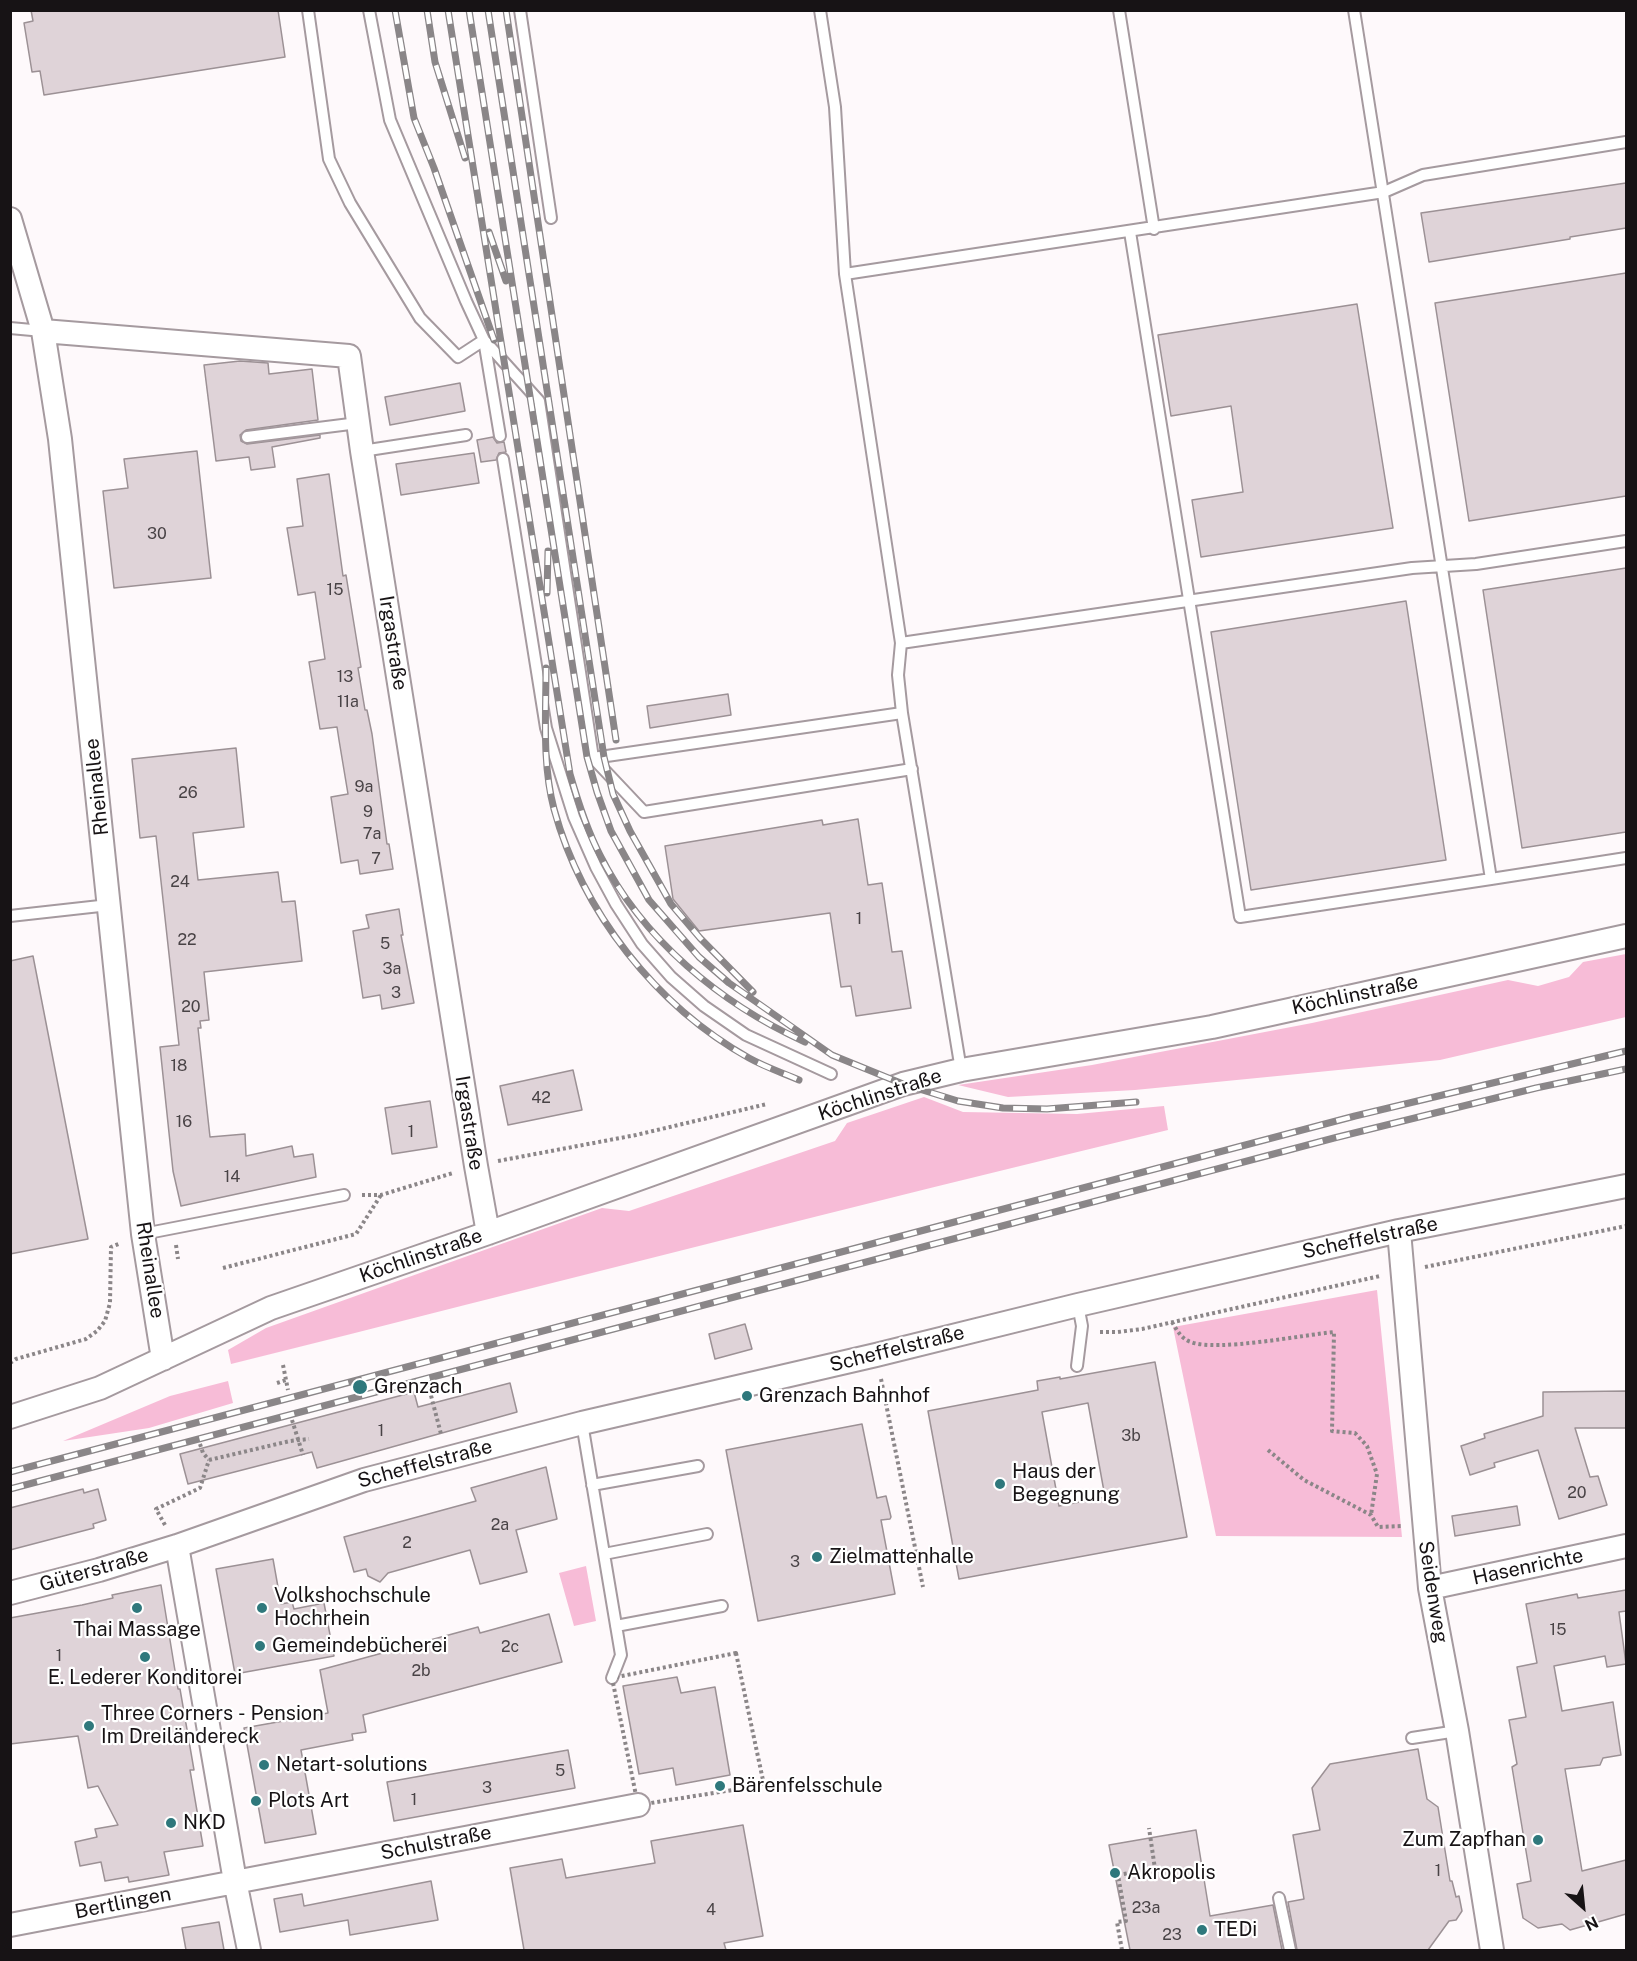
<!DOCTYPE html>
<html>
<head>
<meta charset="utf-8">
<style>
  body { margin:0 }
  #map { position:relative; width:1637px; height:1961px; overflow:hidden; background:#fef9fb; font-family:"Public Sans",sans-serif }
  canvas { display:block }
  .frame { position:absolute; inset:0; border:12px solid #171315; pointer-events:none }
  .north { position:absolute; left:1553px; top:1877px; width:60px; height:60px; -webkit-text-stroke:4px #fff; paint-order:stroke; rotate:153deg; font-size:16px; font-weight:700; line-height:24px; text-align:center; color:#171315 }
  .north::after { content:''; display:block; margin:auto; width:21px; height:27px; background:#171315; clip-path:polygon(50% 0,100% 100%,50% 72%,0 100%) }
</style>
</head>
<body>
<div id="map">
<canvas width="1637" height="1961"></canvas>
<div class="frame"></div>
<div class="north">N</div>
</div>
<script>
const ctx = document.querySelector('canvas').getContext('2d');
ctx.lineJoin = 'round';
function paint(path, color) { ctx.fillStyle = color; ctx.fill(path, 'evenodd'); }
function trace(path, color, width, dash) { ctx.strokeStyle = color; ctx.lineWidth = width; ctx.lineCap = dash ? 'butt' : 'round'; ctx.setLineDash(dash || []); ctx.stroke(path); }
function write(font, color, halo, rows, align = 'center') {
  ctx.font = font + ' "Public Sans",sans-serif'; ctx.lineWidth = 4.5; ctx.setLineDash([]); ctx.textBaseline = 'middle'; ctx.strokeStyle = halo; ctx.fillStyle = color; for (const [text, x, y, turn = 0] of rows) {
    ctx.save(); ctx.translate(x, y); ctx.rotate((+turn || 0) * Math.PI / 180); ctx.textAlign = isNaN(turn) ? turn : align; if (halo) ctx.strokeText(text, 0, 0); ctx.fillText(text, 0, 0); ctx.restore();
  }
}
paint(new Path2D(`
  M 1626,954 L 1626,1017 L 1440,1060 L 1135,1090 L 1008,1097 L 958,1085 L 1092,1065 L 1312,1023 L 1508,980 L 1538,986 L 1569,977 L 1583,962 Z
  M 924,1097 L 963,1112 L 1077,1114 L 1164,1106 L 1168,1130 C 855,1205 543,1286 231,1364 L 228,1350 L 266,1328 L 602,1208 L 629,1211 L 835,1141 L 847,1123 Z
  M 1377,1290 L 1402,1537 L 1216,1536 L 1173,1327 Z
  M 228,1381 L 233,1403 L 149,1428 L 63,1441 L 170,1396 Z
  M 586,1566 L 596,1621 L 574,1626 L 559,1573 Z`), '#f7bcd7');
const building = new Path2D(`
  M 31,10 L 278,10 L 285,57 L 44,95 L 40,71 L 32,72 L 24,23 L 33,21 Z
  M 1626,183 L 1626,228 L 1570,237 L 1570,239 L 1429,262 L 1421,213 Z
  M 1626,273 L 1626,496 L 1469,521 L 1435,303 Z
  M 1357,304 L 1393,528 L 1201,557 L 1192,500 L 1243,492 L 1231,406 L 1171,416 L 1158,335 Z
  M 240,361 L 268,363 L 269,374 L 312,369 L 318,420 L 246,430 L 240,435 L 241,441 L 247,444 L 320,435 L 320,438 L 272,447 L 275,467 L 251,470 L 249,457 L 216,461 L 204,365 Z
  M 460,383 L 465,411 L 390,425 L 385,397 Z
  M 493,437 L 497,443 L 504,442 L 506,452 L 499,453 L 496,460 L 481,462 L 477,440 Z
  M 197,451 L 211,578 L 114,588 L 103,491 L 128,488 L 124,459 Z
  M 474,453 L 479,483 L 401,495 L 396,464 Z
  M 329,474 L 343,576 L 346,575 L 361,667 L 358,668 L 365,710 L 367,710 L 372,734 L 387,844 L 389,844 L 393,869 L 360,874 L 358,860 L 341,863 L 331,797 L 348,794 L 339,740 L 337,727 L 320,729 L 309,662 L 325,659 L 315,592 L 298,595 L 287,528 L 303,526 L 297,479 Z
  M 1626,568 L 1626,832 L 1522,848 L 1483,590 Z
  M 1406,601 L 1446,860 L 1251,890 L 1211,632 Z
  M 728,694 L 731,715 L 650,728 L 647,706 Z
  M 236,748 L 244,827 L 193,833 L 198,880 L 278,872 L 282,902 L 295,901 L 302,961 L 204,972 L 209,1020 L 200,1021 L 201,1028 L 198,1028 L 210,1137 L 245,1134 L 246,1156 L 292,1146 L 294,1157 L 313,1154 L 316,1177 L 181,1206 L 173,1171 L 160,1047 L 179,1045 L 156,836 L 140,838 L 132,759 Z
  M 858,819 L 868,885 L 882,883 L 892,952 L 902,951 L 911,1008 L 856,1016 L 851,986 L 841,987 L 830,913 L 699,931 L 673,899 L 665,846 L 822,820 L 823,825 Z
  M 399,909 L 403,935 L 401,935 L 414,1003 L 382,1009 L 380,995 L 363,998 L 353,931 L 369,928 L 366,915 Z
  M 33,956 L 88,1239 L 10,1254 L 10,961 Z
  M 573,1070 L 582,1110 L 508,1125 L 500,1086 Z
  M 430,1101 L 437,1147 L 392,1154 L 385,1108 Z
  M 745,1324 L 752,1349 L 715,1359 L 709,1334 Z
  M 1155,1362 L 1187,1537 L 959,1579 L 928,1411 L 1038,1390 L 1037,1381 L 1060,1377 L 1060,1379 ZM 1088,1403 L 1105,1497 L 1059,1506 L 1042,1412 Z
  M 510,1383 L 517,1412 L 317,1468 L 312,1452 L 188,1484 L 180,1454 L 414,1392 L 418,1407 Z
  M 1626,1391 L 1626,1428 L 1575,1428 L 1590,1477 L 1598,1476 L 1607,1505 L 1559,1519 L 1538,1450 L 1494,1463 L 1495,1467 L 1470,1475 L 1461,1446 L 1485,1438 L 1484,1434 L 1543,1416 L 1543,1392 Z
  M 862,1424 L 877,1498 L 886,1496 L 891,1517 L 890,1519 L 881,1520 L 895,1594 L 758,1621 L 726,1450 Z
  M 546,1467 L 557,1519 L 516,1530 L 527,1572 L 480,1584 L 470,1550 L 388,1573 L 380,1582 L 368,1576 L 366,1569 L 354,1572 L 344,1537 L 476,1501 L 471,1488 Z
  M 83,1489 L 84,1493 L 98,1489 L 106,1520 L 93,1524 L 94,1528 L 10,1550 L 10,1508 Z
  M 1517,1506 L 1520,1525 L 1455,1536 L 1452,1516 Z
  M 273,1559 L 281,1604 L 292,1602 L 294,1609 L 324,1603 L 334,1656 L 235,1674 L 216,1569 Z
  M 161,1585 L 178,1689 L 180,1689 L 194,1770 L 190,1770 L 203,1846 L 164,1852 L 169,1875 L 129,1882 L 128,1877 L 105,1881 L 101,1862 L 80,1866 L 75,1842 L 97,1837 L 95,1829 L 118,1825 L 98,1786 L 88,1788 L 78,1736 L 10,1744 L 10,1618 L 82,1605 L 113,1598 L 112,1595 Z
  M 1626,1590 L 1626,1611 L 1619,1612 L 1626,1664 L 1607,1667 L 1605,1656 L 1554,1666 L 1562,1711 L 1613,1702 L 1621,1755 L 1603,1758 L 1600,1765 L 1565,1769 L 1582,1871 L 1626,1860 L 1626,1914 L 1570,1930 L 1562,1924 L 1538,1928 L 1523,1918 L 1517,1884 L 1531,1881 L 1512,1767 L 1517,1764 L 1509,1720 L 1526,1717 L 1517,1667 L 1537,1663 L 1526,1604 L 1577,1594 L 1578,1598 Z
  M 549,1614 L 562,1662 L 363,1715 L 366,1732 L 352,1734 L 353,1740 L 301,1750 L 316,1834 L 265,1843 L 244,1728 L 328,1713 L 320,1670 L 478,1627 L 480,1633 Z
  M 677,1677 L 681,1693 L 715,1687 L 730,1775 L 676,1785 L 673,1768 L 639,1774 L 623,1686 Z
  M 1418,1749 L 1427,1799 L 1438,1807 L 1450,1881 L 1452,1881 L 1456,1897 L 1459,1896 L 1462,1911 L 1456,1920 L 1449,1921 L 1428,1950 L 1297,1950 L 1288,1902 L 1304,1899 L 1293,1835 L 1320,1830 L 1312,1788 L 1330,1764 Z
  M 568,1750 L 575,1788 L 394,1821 L 387,1782 Z
  M 743,1825 L 763,1936 L 724,1943 L 726,1950 L 524,1950 L 510,1868 L 562,1859 L 566,1878 L 655,1863 L 651,1841 Z
  M 1196,1830 L 1210,1916 L 1273,1905 L 1282,1950 L 1130,1950 L 1109,1845 Z
  M 431,1881 L 438,1920 L 350,1935 L 348,1920 L 280,1932 L 274,1899 L 302,1894 L 304,1906 Z
  M 219,1922 L 224,1950 L 186,1950 L 182,1928 Z`);
paint(building, '#dfd3d8');
trace(building, '#9c9195', 1.5);
const lane = new Path2D(`
  M 308,10 L 329,159 L 350,203 L 420,318 L 458,357 L 484,340 L 539,401 L 593,758 L 644,812 L 912,769
  M 369,10 L 390,120 L 466,301 L 484,340 L 500,436
  M 520,10 L 551,218
  M 820,10 L 835,107 L 845,274 L 901,643 L 898,675 L 902,713 L 961,1070
  M 1119,10 L 1154,229
  M 1130,232 L 1240,917 L 1491,879 L 1354,10
  M 845,274 L 1384,192 L 1423,175 L 1626,142
  M 10,328 L 43,331
  M 247,437 L 358,423
  M 362,451 L 466,435
  M 503,459 L 546,728 L 574,817 L 596,867 L 616,904 L 642,944 L 671,977 L 704,1006 L 746,1035 L 831,1074
  M 901,643 L 1412,568 L 1476,564 L 1626,541
  M 593,758 L 902,713
  M 1491,879 L 1626,858
  M 10,916 L 109,905
  M 143,1234 L 344,1195
  M 1077,1366 L 1082,1326 L 1078,1305
  M 582,1423 L 621,1655 L 612,1678
  M 592,1485 L 698,1466
  M 604,1554 L 707,1534
  M 616,1626 L 722,1606
  M 1412,1738 L 1457,1731
  M 1279,1898 L 1290,1950`);
const street = new Path2D(`
  M 10,219 L 43,331 L 60,439 L 143,1234 L 163,1359
  M 43,331 L 349,356 L 362,451 L 476,1166 L 488,1233
  M 1399,1231 L 1430,1588 L 1457,1731 L 1492,1950
  M 10,1417 L 100,1388 L 271,1308 L 488,1233 L 903,1084 L 961,1070 L 1212,1027 L 1626,936
  M 177,1546 L 235,1881 L 249,1950
  M 1430,1588 L 1626,1546
  M 10,1593 L 99,1570 L 177,1546 L 364,1480 L 582,1423 L 876,1355 L 1078,1305 L 1399,1231 L 1626,1186
  M 10,1925 L 638,1805`);
trace(lane, '#a59a9f', 14);
trace(street, '#a59a9f', 26);
trace(new Path2D(`
  M 498,1161 L 636,1135 L 767,1104
  M 362,1195 L 381,1195 L 453,1173
  M 176,1245 L 178,1259
  M 1425,1267 L 1626,1226
  M 223,1268 L 356,1234 L 381,1195
  M 1172,1322 C 1177,1330 1181,1339 1191,1342 C 1216,1352 1303,1335 1334,1332 L 1332,1431 L 1355,1433 L 1367,1446 L 1377,1474 L 1371,1515
  M 1100,1332 L 1118,1332 L 1142,1329 L 1380,1276
  M 10,1363 L 16,1359 L 86,1339 L 97,1331 L 105,1321 L 110,1303 L 111,1247 L 121,1243
  M 283,1365 L 288,1390
  M 881,1379 L 923,1587
  M 277,1383 L 286,1380
  M 428,1384 L 441,1434
  M 292,1420 L 303,1455
  M 200,1444 L 203,1453 L 209,1460
  M 1268,1450 L 1304,1480 L 1371,1515 L 1378,1527 L 1402,1526
  M 209,1460 L 290,1441 L 309,1439
  M 165,1525 L 156,1509 L 200,1488 L 209,1460
  M 736,1653 L 764,1785 L 638,1805 L 612,1678 Z
  M 1122,1950 L 1117,1922 L 1126,1921 L 1118,1875 L 1155,1869 L 1149,1828`), '#8b8688', 4, [3, 3]);
trace(lane, '#fff', 10);
trace(street, '#fff', 22);
const rail = new Path2D(`
  M 395,10 L 414,118 L 434,168 L 494,340
  M 427,10 L 435,62 L 465,158
  M 448,10 L 570,774 C 578,802 587,830 600,855 C 642,939 721,1004 805,1042
  M 469,10 L 587,757 L 597,792 L 611,831 L 649,900 L 699,957 L 729,983 L 832,1055 L 903,1084 L 958,1101 L 1003,1108 L 1047,1109 L 1136,1102
  M 488,10 L 604,757 L 613,794 L 630,831 L 671,904 L 700,938 L 753,992
  M 506,10 L 616,740
  M 489,232 L 506,281
  M 547,593 L 548,551
  M 546,668 C 546,714 542,764 554,809 C 582,912 656,1006 749,1058 C 765,1067 783,1073 799,1080
  M 10,1472 L 1355,1116 L 1626,1051
  M 10,1489 L 1334,1138 L 1536,1088 L 1626,1069`);
trace(rail, '#8a8688', 7);
trace(rail, '#fff', 4.5, [14]);
for (const [x, y, r, color] of [
  [360,1387,8,"#2f787c"],
  [747,1396,6,"#2f787c"],
  [1000,1484,6,"#2f787c"],
  [817,1557,6,"#2f787c"],
  [137,1608,6,"#2f787c"],
  [262,1608,6,"#2f787c"],
  [260,1646,6,"#2f787c"],
  [145,1657,6,"#2f787c"],
  [89,1726,6,"#2f787c"],
  [264,1765,6,"#2f787c"],
  [720,1786,6,"#2f787c"],
  [256,1801,6,"#2f787c"],
  [171,1823,6,"#2f787c"],
  [1538,1840,6,"#2f787c"],
  [1115,1873,6,"#2f787c"],
  [1202,1930,6,"#2f787c"]
]) { const dot = new Path2D(); dot.arc(x, y, r, 0, 2 * Math.PI); ctx.fillStyle = color; ctx.fill(dot); trace(dot, '#fff', 2); }
write('16px', '#494346', null, [
  ["30",157,534],
  ["15",335,590],
  ["13",345,677],
  ["11a",348,702],
  ["9a",364,787],
  ["26",188,793],
  ["9",368,812],
  ["7a",372,834],
  ["7",376,859],
  ["24",180,882],
  ["1",859,919],
  ["22",187,940],
  ["5",385,944],
  ["3a",392,969],
  ["3",396,993],
  ["20",191,1007],
  ["18",179,1066],
  ["42",541,1098],
  ["16",184,1122],
  ["1",411,1132],
  ["14",232,1177],
  ["1",381,1431],
  ["3b",1131,1436],
  ["20",1577,1493],
  ["2a",500,1525],
  ["2",407,1543],
  ["3",795,1562],
  ["15",1558,1630],
  ["2c",510,1647],
  ["1",59,1656],
  ["2b",421,1671],
  ["5",560,1771],
  ["3",487,1788],
  ["1",414,1800],
  ["1",1438,1871],
  ["23a",1146,1908],
  ["4",711,1910],
  ["23",1172,1935]
]);
write('20px', '#171315', '#fff', [
  ["Irgastraße",393,643,81],
  ["Rheinallee",97,787,-96],
  ["Köchlinstraße",1355,995,-12],
  ["Köchlinstraße",880,1095,-18],
  ["Irgastraße",469,1123,81],
  ["Scheffelstraße",1370,1238,-12],
  ["Köchlinstraße",421,1256,-19],
  ["Rheinallee",150,1270,81],
  ["Scheffelstraße",897,1349,-14],
  ["Scheffelstraße",425,1464,-15],
  ["Hasenrichte",1528,1567,-12],
  ["Güterstraße",94,1570,-16],
  ["Seidenweg",1433,1592,81],
  ["Schulstraße",436,1843,-11],
  ["Bertlingen",123,1903,-11]
]);
write('20px', '#171315', '#fff', [
  ["Grenzach",374,1387],
  ["Grenzach Bahnhof",759,1396],
  ["Haus der",1012,1472],
  ["Begegnung",1012,1495],
  ["Zielmattenhalle",829,1557],
  ["Volkshochschule",274,1596],
  ["Hochrhein",274,1619],
  ["Thai Massage",137,1630,"center"],
  ["Gemeindebücherei",272,1646],
  ["E. Lederer Konditorei",145,1678,"center"],
  ["Three Corners - Pension",101,1714],
  ["Im Dreiländereck",101,1737],
  ["Netart-solutions",276,1765],
  ["Bärenfelsschule",732,1786],
  ["Plots Art",268,1801],
  ["NKD",183,1823],
  ["Zum Zapfhan",1526,1840,"right"],
  ["Akropolis",1127,1873],
  ["TEDi",1214,1930]
], 'left');
</script>
</body>
</html>
